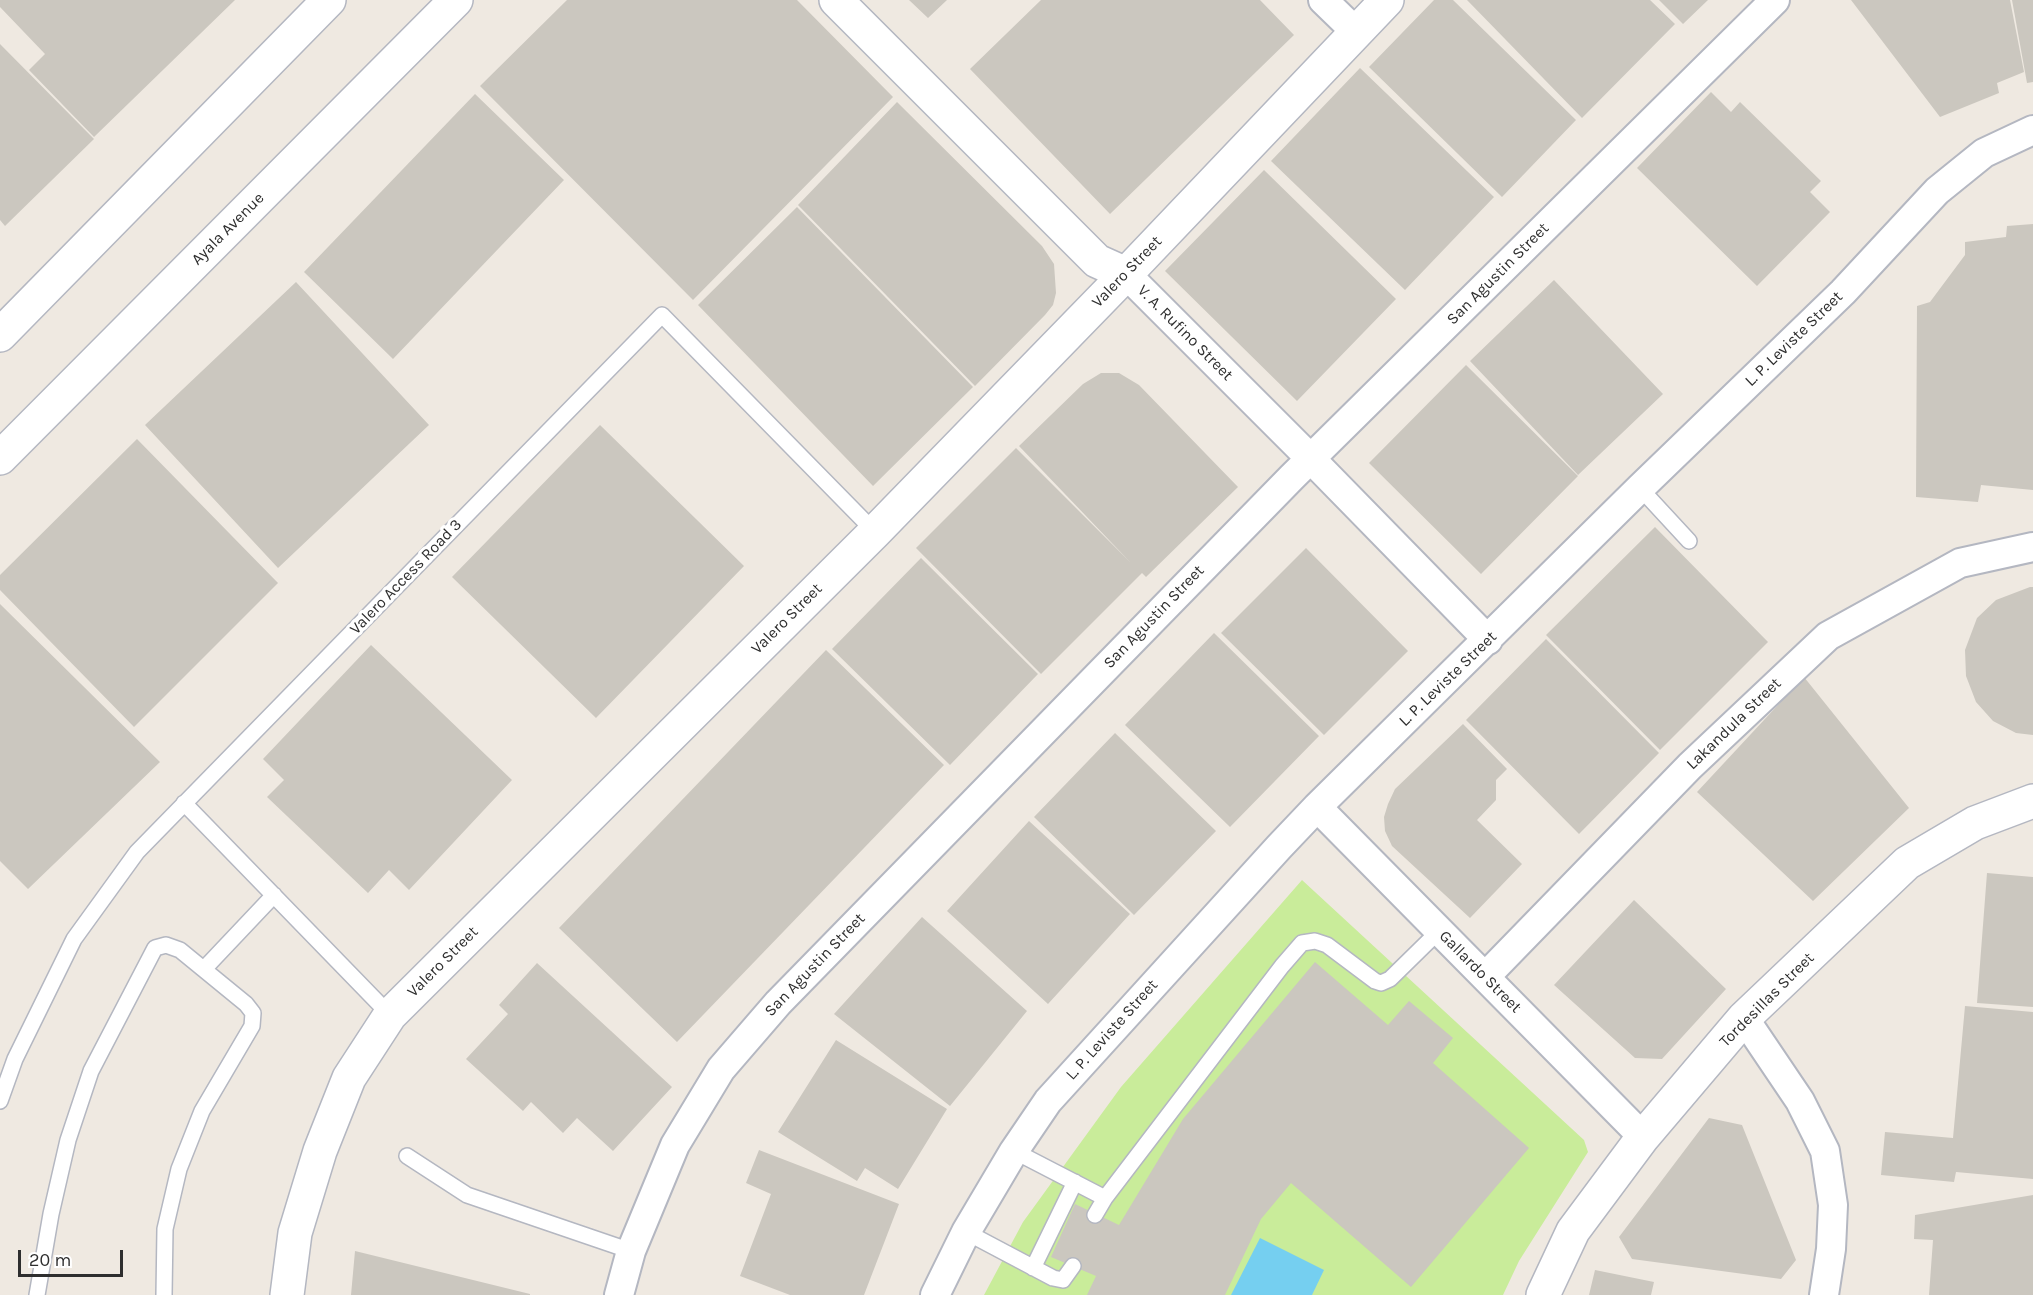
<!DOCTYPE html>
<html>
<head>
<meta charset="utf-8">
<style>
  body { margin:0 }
  #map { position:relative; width:2033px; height:1295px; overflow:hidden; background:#efe9e1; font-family:Karla,sans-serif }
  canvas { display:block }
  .scale { position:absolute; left:18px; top:1250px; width:105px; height:27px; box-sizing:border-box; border:3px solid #2e2e2e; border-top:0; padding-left:8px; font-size:18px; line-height:21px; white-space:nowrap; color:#2e2e2e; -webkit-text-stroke:4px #fff; paint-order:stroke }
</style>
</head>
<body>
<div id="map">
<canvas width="2033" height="1295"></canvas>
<div class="scale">20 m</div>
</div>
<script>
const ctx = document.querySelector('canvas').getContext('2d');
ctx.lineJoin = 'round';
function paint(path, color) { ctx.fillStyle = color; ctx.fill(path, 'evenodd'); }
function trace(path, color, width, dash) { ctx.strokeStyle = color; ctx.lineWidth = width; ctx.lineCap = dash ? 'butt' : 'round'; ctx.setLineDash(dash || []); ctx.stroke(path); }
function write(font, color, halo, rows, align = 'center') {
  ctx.font = font + ' Karla,sans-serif'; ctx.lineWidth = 6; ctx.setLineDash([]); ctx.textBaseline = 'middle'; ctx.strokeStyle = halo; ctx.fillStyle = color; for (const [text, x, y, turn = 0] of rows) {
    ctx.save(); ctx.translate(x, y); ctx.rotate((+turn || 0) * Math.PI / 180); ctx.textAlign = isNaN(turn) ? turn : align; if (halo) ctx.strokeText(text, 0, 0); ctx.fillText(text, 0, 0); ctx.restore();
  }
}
paint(new Path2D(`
  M 1302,880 L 1584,1140 L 1588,1152 L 1519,1261 L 1503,1295 L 984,1295 L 1023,1222 L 1121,1087 Z`), '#c9ec9a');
paint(new Path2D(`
  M 1260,1238 L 1324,1270 L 1312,1295 L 1231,1295 Z`), '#75cff0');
paint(new Path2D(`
  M 0,0 L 235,0 L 94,137 L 29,70 L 45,54 L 0,7 Z
  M 567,0 L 797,0 L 893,97 L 693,300 L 480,86 Z
  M 909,0 L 947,0 L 928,18 Z
  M 1041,0 L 1260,0 L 1294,35 L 1110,214 L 970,69 Z
  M 1434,0 L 1453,0 L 1576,120 L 1502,197 L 1369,67 Z
  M 1467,0 L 1650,0 L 1675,24 L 1582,118 Z
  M 1659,0 L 1708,0 L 1683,24 Z
  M 1851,0 L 2010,0 L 2024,72 L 1997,83 L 1999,93 L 1940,117 Z
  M 2012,0 L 2033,0 L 2033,82 L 2027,83 Z
  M 0,44 L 94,139 L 5,226 L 0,220 Z
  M 1360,68 L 1494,197 L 1405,290 L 1271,161 Z
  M 1711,92 L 1731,112 L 1740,102 L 1821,181 L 1810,192 L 1830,212 L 1757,286 L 1637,168 Z
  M 475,94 L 564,180 L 393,359 L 304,272 Z
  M 897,102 L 1042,246 L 1054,264 L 1056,293 L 1053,305 L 1045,315 L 975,386 L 798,205 Z
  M 1264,170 L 1396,299 L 1297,401 L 1165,271 Z
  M 797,207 L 973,387 L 873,486 L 698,305 Z
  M 2033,224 L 2033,490 L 1981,485 L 1978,502 L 1916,497 L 1917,306 L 1930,302 L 1965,255 L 1965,242 L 2006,237 L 2007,226 Z
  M 1554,280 L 1663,394 L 1578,475 L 1470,361 Z
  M 296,282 L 429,425 L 278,568 L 145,425 Z
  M 1466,365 L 1578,476 L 1481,574 L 1369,463 Z
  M 1101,373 L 1119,373 L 1139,385 L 1238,487 L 1146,577 L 1142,573 L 1041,674 L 916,548 L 1016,448 L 1131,563 L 1019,446 L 1083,384 Z
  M 600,425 L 744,566 L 596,718 L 452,577 Z
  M 137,439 L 278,583 L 134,727 L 0,590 L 0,575 Z
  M 1655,527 L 1768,642 L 1660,750 L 1546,635 Z
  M 1306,548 L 1408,651 L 1324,735 L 1221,633 Z
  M 921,558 L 1038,674 L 950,765 L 832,649 Z
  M 2030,587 L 2033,587 L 2033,735 L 2016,733 L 1993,721 L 1976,702 L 1966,676 L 1965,650 L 1977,618 L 1996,600 Z
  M 0,604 L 160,762 L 28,889 L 0,861 Z
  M 1214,633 L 1319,736 L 1230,827 L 1125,725 Z
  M 1546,639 L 1659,753 L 1579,834 L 1466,720 Z
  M 371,645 L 512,780 L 409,890 L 389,870 L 368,893 L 267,797 L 284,780 L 263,759 Z
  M 826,650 L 944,765 L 677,1042 L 559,928 Z
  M 1804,677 L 1909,808 L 1813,901 L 1697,792 Z
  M 1463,724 L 1507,769 L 1496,780 L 1496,800 L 1477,820 L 1522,864 L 1470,918 L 1392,846 L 1385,831 L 1384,817 L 1388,804 L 1395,789 Z
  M 1115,733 L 1216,831 L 1134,915 L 1034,817 Z
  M 1029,821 L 1130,914 L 1048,1004 L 947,911 Z
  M 1987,873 L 2033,877 L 2033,1007 L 1977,1003 Z
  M 1634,900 L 1726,989 L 1662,1059 L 1635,1058 L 1554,985 Z
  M 922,917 L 1027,1011 L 950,1106 L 834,1014 Z
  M 1315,962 L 1388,1025 L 1409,1001 L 1453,1038 L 1433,1063 L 1529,1148 L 1411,1287 L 1291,1183 L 1261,1219 L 1225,1295 L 1087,1295 L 1096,1276 L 1051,1257 L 1075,1204 L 1119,1225 L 1183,1119 Z
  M 537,963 L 672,1087 L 613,1151 L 577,1118 L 563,1133 L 531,1102 L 523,1111 L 466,1059 L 508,1014 L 499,1005 Z
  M 1965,1006 L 2033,1012 L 2033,1179 L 1956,1172 L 1954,1182 L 1881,1175 L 1885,1132 L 1953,1138 Z
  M 836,1040 L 947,1109 L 898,1189 L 865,1168 L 857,1181 L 778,1132 Z
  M 1709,1118 L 1742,1125 L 1796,1260 L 1781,1279 L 1632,1259 L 1619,1237 Z
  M 759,1150 L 899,1204 L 864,1295 L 790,1295 L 740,1276 L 771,1194 L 746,1183 Z
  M 2033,1195 L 2033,1295 L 1929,1295 L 1933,1240 L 1914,1239 L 1915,1215 Z
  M 355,1251 L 530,1294 L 530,1295 L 351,1295 Z
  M 1595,1270 L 1654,1282 L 1651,1295 L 1589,1295 Z`), '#cbc7bf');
const service = new Path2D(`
  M 1640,488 L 1689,541
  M 184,803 L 390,1015
  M 204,969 L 274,895
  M 0,1101 L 15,1059 L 74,939 L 137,852 L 662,315 L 875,532
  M 1014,1151 L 1105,1198
  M 407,1156 L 467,1195 L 631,1251
  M 1095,1215 L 1105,1198 L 1282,966 L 1302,943 L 1315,941 L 1327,945 L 1375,981 L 1381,983 L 1390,979 L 1439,931
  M 966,1232 L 1053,1278 L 1063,1280 L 1073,1266
  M 1033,1268 L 1075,1182
  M 37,1295 L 51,1214 L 68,1140 L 91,1071 L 155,948 L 166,945 L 180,950 L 246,1004 L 253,1013 L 252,1026 L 202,1111 L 179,1169 L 165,1229 L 164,1295`);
const minor = new Path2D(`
  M 1323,0 L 1356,32
  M 1126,274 L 1311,459 L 1488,640
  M 1317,807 L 1643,1137
  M 1485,977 L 1690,766 L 1828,636 L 1960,563 L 2033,547
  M 1744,1018 L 1800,1101 L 1825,1151 L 1833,1205 L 1831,1249 L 1824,1295
  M 619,1295 L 631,1251 L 675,1145 L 721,1069 L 778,1003 L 1292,477 L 1775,0
  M 935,1295 L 966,1232 L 1014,1151 L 1048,1101 L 1279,847 L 1317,807 L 1640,488 L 1843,292 L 1937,191 L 1984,153 L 2033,130`);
const tertiary = new Path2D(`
  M 836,0 L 1097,261 L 1126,274
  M 287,1295 L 295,1233 L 320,1151 L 349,1078 L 390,1015 L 875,532 L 1126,274 L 1387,0
  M 1543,1295 L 1573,1231 L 1643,1137 L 1744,1018 L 1907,863 L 1975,823 L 2033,801`);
const secondary = new Path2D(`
  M 0,335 L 329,0
  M 0,458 L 456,0`);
trace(service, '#b4b7c1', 18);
trace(minor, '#b4b7c1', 32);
trace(tertiary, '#b4b7c1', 36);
trace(secondary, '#b4b7c1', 36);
trace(service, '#fff', 15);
trace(minor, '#fff', 28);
trace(tertiary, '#fff', 33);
trace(secondary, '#fff', 33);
write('16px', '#2e2e2e', '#fff', [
  ["Ayala Avenue",228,229,-45],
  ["Valero Street",1127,272,-46],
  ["San Agustin Street",1498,274,-45],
  ["V. A. Rufino Street",1185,333,45],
  ["L. P. Leviste Street",1794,339,-44],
  ["Valero Access Road 3",406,577,-46],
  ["San Agustin Street",1154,617,-46],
  ["Valero Street",787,619,-45],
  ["L. P. Leviste Street",1448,679,-44],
  ["Lakandula Street",1734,724,-44],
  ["Valero Street",443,962,-45],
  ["San Agustin Street",815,965,-46],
  ["Gallardo Street",1480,972,45],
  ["Tordesillas Street",1767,1000,-45],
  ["L. P. Leviste Street",1112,1030,-48]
]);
</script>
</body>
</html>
